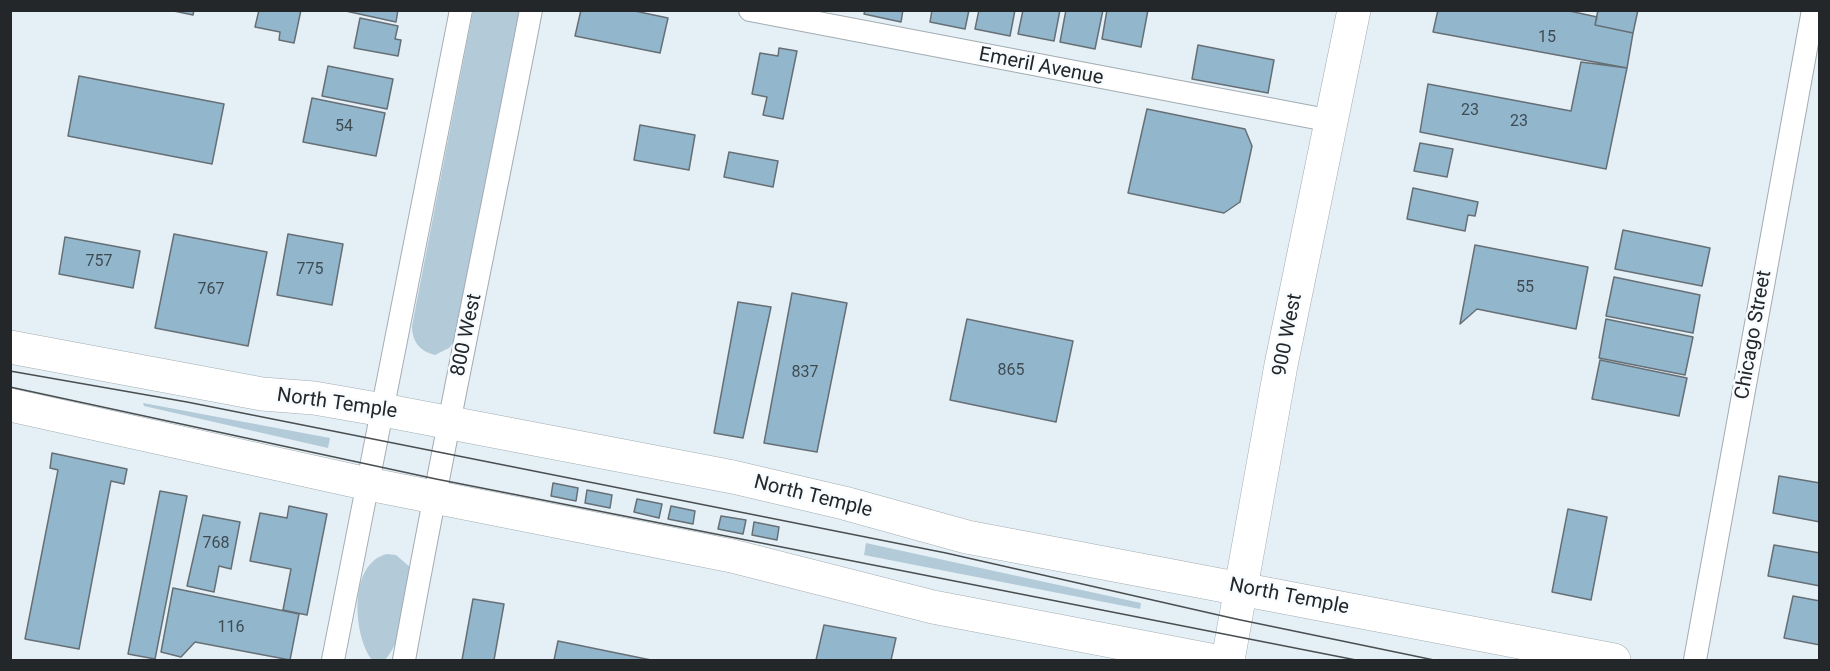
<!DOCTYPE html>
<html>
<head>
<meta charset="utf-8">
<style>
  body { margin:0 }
  #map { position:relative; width:1830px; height:671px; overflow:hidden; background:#e5f0f6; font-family:Roboto,sans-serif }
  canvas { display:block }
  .frame { position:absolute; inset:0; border:12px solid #232729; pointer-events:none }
</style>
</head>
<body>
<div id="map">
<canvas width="1830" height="671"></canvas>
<div class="frame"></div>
</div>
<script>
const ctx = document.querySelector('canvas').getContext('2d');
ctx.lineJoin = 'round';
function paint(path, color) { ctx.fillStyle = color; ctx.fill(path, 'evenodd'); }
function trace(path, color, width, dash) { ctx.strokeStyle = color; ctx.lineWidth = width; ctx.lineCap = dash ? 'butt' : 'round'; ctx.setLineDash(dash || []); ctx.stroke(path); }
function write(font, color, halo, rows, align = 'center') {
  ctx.font = font + ' Roboto,sans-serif'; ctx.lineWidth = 5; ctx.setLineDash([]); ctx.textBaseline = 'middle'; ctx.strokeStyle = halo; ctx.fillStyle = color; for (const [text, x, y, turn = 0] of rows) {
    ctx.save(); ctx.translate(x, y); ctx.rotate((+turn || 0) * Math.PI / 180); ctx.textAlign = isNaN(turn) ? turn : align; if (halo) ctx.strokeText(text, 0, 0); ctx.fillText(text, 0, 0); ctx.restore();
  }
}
paint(new Path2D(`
  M 473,11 L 522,11 L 455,341 L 449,348 L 435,355 C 419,351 412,341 412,326 Z
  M 143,403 L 330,438 L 328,448 L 144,406 Z
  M 866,543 L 1141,603 L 1140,609 L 864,555 Z
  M 387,554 L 396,555 L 410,567 C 406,599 406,635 385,660 L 372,660 C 353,635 348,563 387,554 Z`), '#b3cad8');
const building = new Path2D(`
  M 169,10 L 194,10 L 193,15 Z
  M 259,10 L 301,10 L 294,43 L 279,40 L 280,32 L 255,27 Z
  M 341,10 L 398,10 L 396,22 Z
  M 581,10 L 630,10 L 668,18 L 660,53 L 575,36 Z
  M 865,10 L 903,10 L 901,22 L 864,14 Z
  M 932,10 L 969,10 L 965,29 L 930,22 Z
  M 979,10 L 1015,10 L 1010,36 L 975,29 Z
  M 1023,10 L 1060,10 L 1054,41 L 1018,34 Z
  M 1066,10 L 1103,10 L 1095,49 L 1060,42 Z
  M 1107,10 L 1148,10 L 1141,47 L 1102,39 Z
  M 1438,10 L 1565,10 L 1597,17 L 1595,25 L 1633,33 L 1627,68 L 1433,32 Z
  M 1598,10 L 1638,10 L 1633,33 L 1595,25 Z
  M 360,18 L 398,26 L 395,39 L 401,40 L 398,56 L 354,48 Z
  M 1198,45 L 1274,60 L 1268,93 L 1192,79 Z
  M 779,48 L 797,51 L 783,119 L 763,115 L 767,97 L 752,94 L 760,53 L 778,56 Z
  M 1581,62 L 1627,68 L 1606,169 L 1420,132 L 1428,84 L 1571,111 Z
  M 328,66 L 393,79 L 387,109 L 322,96 Z
  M 79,76 L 224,104 L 212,164 L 68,136 Z
  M 312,98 L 385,113 L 376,156 L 303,142 Z
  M 1147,109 L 1245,129 L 1252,146 L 1240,202 L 1224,213 L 1128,193 Z
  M 640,125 L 695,135 L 689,170 L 634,160 Z
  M 1420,143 L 1453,149 L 1447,177 L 1414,171 Z
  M 729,152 L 778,161 L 773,187 L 724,177 Z
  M 1413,188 L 1478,202 L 1475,216 L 1468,215 L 1465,231 L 1407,219 Z
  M 1623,230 L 1710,248 L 1702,286 L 1615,269 Z
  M 174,234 L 267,252 L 248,346 L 155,328 Z
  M 288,234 L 343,244 L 332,305 L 277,295 Z
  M 65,237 L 140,251 L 133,288 L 59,274 Z
  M 1475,245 L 1588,267 L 1576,329 L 1477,309 L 1460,324 Z
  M 1614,277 L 1700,295 L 1693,333 L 1606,316 Z
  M 792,293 L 847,303 L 817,452 L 764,443 Z
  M 738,302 L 771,307 L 743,438 L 714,433 Z
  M 967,319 L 1073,341 L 1056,422 L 950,400 Z
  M 1606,319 L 1693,337 L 1685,375 L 1599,358 Z
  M 1600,360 L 1687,378 L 1679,416 L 1592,399 Z
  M 52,453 L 127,469 L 124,484 L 111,481 L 79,649 L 25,639 L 58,470 L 50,468 Z
  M 1779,476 L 1820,483 L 1820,522 L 1773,513 Z
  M 553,483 L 578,488 L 576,501 L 551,496 Z
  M 587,490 L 612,495 L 610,508 L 585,503 Z
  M 160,491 L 187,496 L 155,659 L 128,654 Z
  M 637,499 L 662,504 L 659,518 L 634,512 Z
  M 289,506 L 327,514 L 307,615 L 283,610 L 291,569 L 250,561 L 260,513 L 287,518 Z
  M 671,506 L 695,511 L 693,524 L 668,519 Z
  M 1568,509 L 1607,517 L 1591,600 L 1552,592 Z
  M 203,515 L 240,522 L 231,569 L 219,566 L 214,592 L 187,586 Z
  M 721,516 L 746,520 L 743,534 L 718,529 Z
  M 754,522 L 779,527 L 777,540 L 752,535 Z
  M 1774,545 L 1820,553 L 1820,586 L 1768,576 Z
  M 173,588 L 299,614 L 290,660 L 195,642 L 181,657 L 161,652 Z
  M 1793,596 L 1820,601 L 1820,645 L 1784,638 Z
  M 473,599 L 504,604 L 494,660 L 462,660 Z
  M 824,625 L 896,638 L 891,660 L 816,660 Z
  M 558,641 L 651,660 L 554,660 Z`);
paint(building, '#92b7cd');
trace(building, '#666f75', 1.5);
const minor = new Path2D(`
  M 750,10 L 1332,121
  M 333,660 L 461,10
  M 404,660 C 443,443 489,227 531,10
  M 1695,660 L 1813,10`);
const secondary = new Path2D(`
  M 10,347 L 262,394 L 314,398 L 383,410 L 733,477 L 844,503 L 967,537 L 1614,660
  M 10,405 L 368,484 L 732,556 L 933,607 L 1210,660
  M 1228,660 L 1281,365 L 1354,10`);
trace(minor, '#a2acb2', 24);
trace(secondary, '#a2acb2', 34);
trace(minor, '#fff', 22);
trace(secondary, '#fff', 33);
trace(new Path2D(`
  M 10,371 L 187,402 L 946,553 L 1236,619 L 1434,660
  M 10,387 L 436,479 L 1356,660`), '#494e51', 1.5);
write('16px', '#3f4b52', null, [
  ["15",1547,38],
  ["23",1470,111],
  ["23",1519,122],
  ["54",344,127],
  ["757",99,262],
  ["775",310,270],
  ["55",1525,288],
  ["767",211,290],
  ["865",1011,371],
  ["837",805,373],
  ["768",216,544],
  ["116",231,628]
]);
write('20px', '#232729', '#f8fcff', [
  ["Emeril Avenue",1041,67,11],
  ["800 West",467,335,-78],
  ["900 West",1288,335,-79],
  ["Chicago Street",1754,335,-80],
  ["North Temple",337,404,8],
  ["North Temple",813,497,14],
  ["North Temple",1289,597,11]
]);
</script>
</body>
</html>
